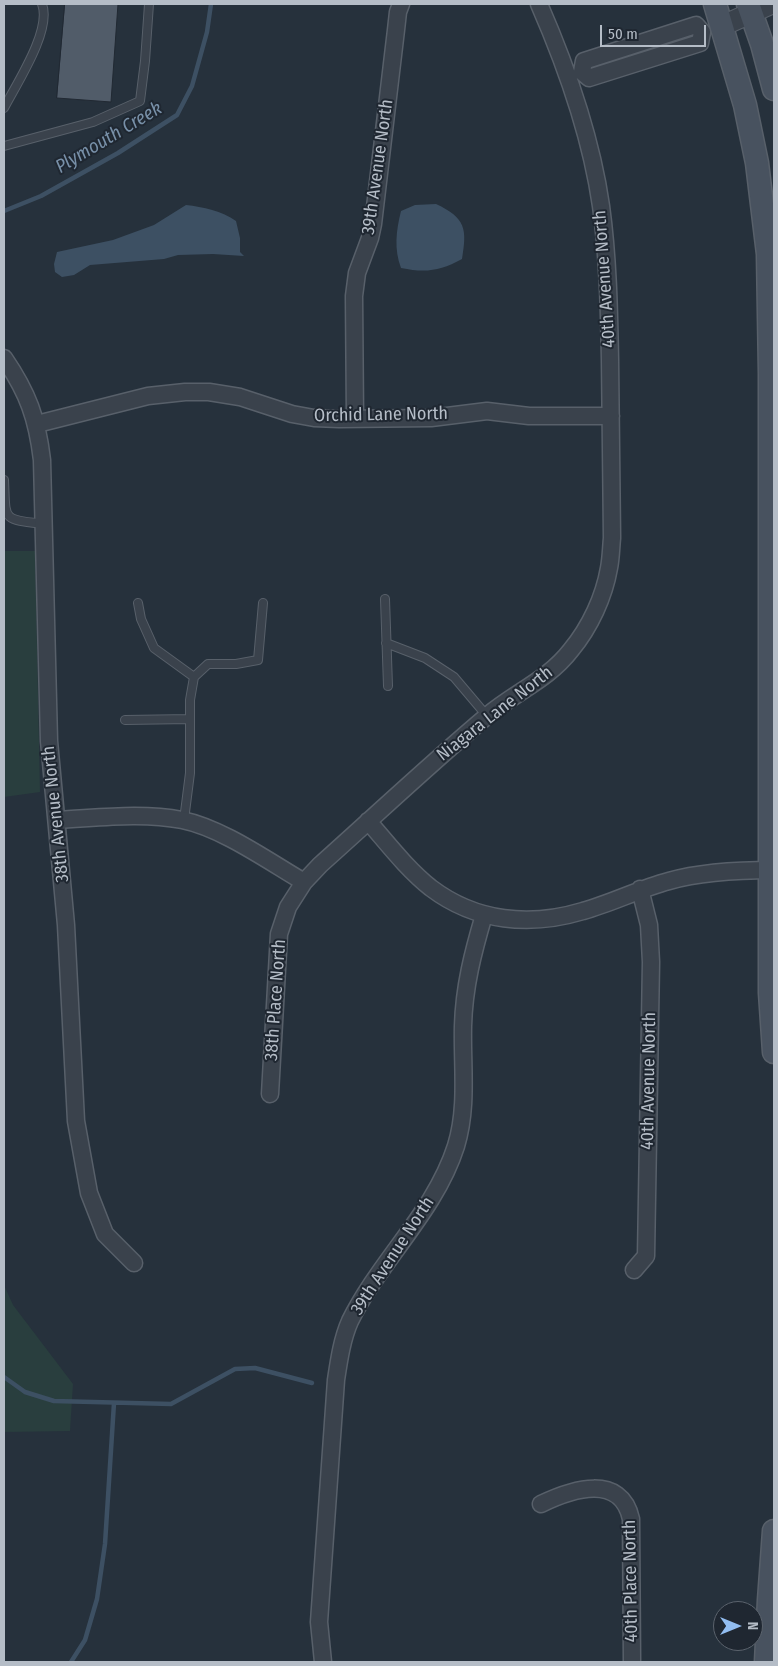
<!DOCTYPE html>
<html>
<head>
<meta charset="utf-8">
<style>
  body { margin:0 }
  #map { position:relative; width:778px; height:1666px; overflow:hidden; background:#26313c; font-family:"Fira Sans Condensed",sans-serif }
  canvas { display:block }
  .frame { position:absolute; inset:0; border:5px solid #b5bdc7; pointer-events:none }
  .north { position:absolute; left:713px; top:1601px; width:50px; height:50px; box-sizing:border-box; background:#1f2731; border:1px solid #5b636d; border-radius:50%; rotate:90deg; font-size:14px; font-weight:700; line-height:20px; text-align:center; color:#b5bdc7 }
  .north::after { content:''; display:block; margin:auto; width:18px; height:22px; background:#92bdf0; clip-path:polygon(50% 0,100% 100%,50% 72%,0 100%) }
  .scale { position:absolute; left:600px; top:25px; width:106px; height:22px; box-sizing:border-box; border:2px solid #b5bdc7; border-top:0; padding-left:6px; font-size:15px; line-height:18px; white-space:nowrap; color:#b5bdc7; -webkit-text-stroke:4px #1f2731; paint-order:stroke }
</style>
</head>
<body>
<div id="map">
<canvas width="778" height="1666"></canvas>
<div class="frame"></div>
<div class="north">N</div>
<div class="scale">50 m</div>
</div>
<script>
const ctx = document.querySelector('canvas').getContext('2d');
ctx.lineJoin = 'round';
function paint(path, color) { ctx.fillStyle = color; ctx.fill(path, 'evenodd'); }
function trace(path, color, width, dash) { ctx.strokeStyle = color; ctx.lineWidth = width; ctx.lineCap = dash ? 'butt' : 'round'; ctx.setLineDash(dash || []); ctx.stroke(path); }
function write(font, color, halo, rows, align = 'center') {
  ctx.font = font + ' "Fira Sans Condensed",sans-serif'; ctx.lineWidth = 4; ctx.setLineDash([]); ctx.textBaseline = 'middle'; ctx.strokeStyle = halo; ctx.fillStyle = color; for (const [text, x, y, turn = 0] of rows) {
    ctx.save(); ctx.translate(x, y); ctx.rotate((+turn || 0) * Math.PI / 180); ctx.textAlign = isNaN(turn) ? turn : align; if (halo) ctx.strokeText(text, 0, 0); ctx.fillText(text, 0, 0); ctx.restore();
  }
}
paint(new Path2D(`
  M 4,551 L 35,551 L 40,792 L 4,797 Z
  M 4,1285 L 13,1305 L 73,1384 L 70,1431 L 4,1432 Z`), '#293e3e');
paint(new Path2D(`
  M 436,204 C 466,218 467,229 462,259 C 440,271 426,273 401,268 C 394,249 396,231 401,211 L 415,205 Z
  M 186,205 C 203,207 222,211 236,221 L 240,238 L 240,252 L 244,256 L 213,254 L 178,255 L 164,259 L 90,265 L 74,275 L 62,277 L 55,272 L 54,264 L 57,252 L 113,240 L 154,225 Z`), '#3d5063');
trace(new Path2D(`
  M 4,211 L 41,196 L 118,153 L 177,115 L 192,86 L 207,32 L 211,4
  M 4,1377 L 25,1392 L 54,1401 L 171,1404 L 235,1369 L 255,1368 L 312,1383
  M 71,1662 L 85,1640 L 97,1599 L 105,1544 L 114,1403`), '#3d5063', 4.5);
const building = new Path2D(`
  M 65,4 L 118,4 L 111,102 L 57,98 Z`);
paint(building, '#515c69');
trace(building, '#212933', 1);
const service = new Path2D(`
  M 4,108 C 17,83 52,30 42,4
  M 4,146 L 93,122 L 140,101 L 145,61 L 149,4
  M 4,480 C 6,521 1,519 44,524
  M 385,599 L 388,686
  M 138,603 L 141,619 L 154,648 L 194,677
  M 386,643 L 425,658 L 454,677 L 487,716
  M 125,720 L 190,719
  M 184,820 L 190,773 L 190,700 L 194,677 L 208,664 L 236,664 L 258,660 L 263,603`);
const minor = new Path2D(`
  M 696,25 L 702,32 L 700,43 L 589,78 L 582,72 L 584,61 Z
  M 4,358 C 28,393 37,418 42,460 L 49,741 L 66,925 L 76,1121 L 89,1193 L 105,1234 L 134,1263
  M 355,419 L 354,296 L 357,273 L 370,238 L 373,224 L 396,30 L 398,12 L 401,4
  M 37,424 L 148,396 L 185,392 L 209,392 L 240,397 L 292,414 L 314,418 L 339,419 L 431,418 L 487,411 L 529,416 L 611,416
  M 57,820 C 98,818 141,812 182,820 C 222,828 268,861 304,882
  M 368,821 C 388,844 407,869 431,888 C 476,922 530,927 583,911 C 612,903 639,889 669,881 C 700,872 742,870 774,870
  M 270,1094 L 279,934 L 288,907 L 304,882 L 320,865 C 376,815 430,764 487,716 C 515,692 548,680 571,650 C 590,627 604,597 609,568 C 611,558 611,548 612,538 C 611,479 611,419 610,360 C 609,308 608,257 601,206 C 591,136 567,68 539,4
  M 634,1270 L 646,1256 L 651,962 L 649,925 L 640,889
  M 541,1504 C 572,1489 621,1473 631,1519 L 632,1662
  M 323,1662 L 319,1622 L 336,1380 C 339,1360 342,1339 350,1321 C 380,1260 435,1212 456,1146 C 468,1107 462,1066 463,1026 C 464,987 473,952 484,915`);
const tertiary = new Path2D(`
  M 722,26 L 771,4`);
const secondary = new Path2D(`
  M 715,4 L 745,105 L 757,163 L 768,254 L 770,374 L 770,993 L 774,1052
  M 748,4 L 762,44 L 774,89
  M 766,1662 L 769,1600 L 774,1531`);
trace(service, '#58606a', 10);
trace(minor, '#58606a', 19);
trace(tertiary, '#58606a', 22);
trace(secondary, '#58606a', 25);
trace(service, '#3a424c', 8);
trace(minor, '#3a424c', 16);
trace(tertiary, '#3a424c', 20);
trace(secondary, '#48525f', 22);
write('18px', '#b5bdc7', '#1f2731', [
  ["39th Avenue North",378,167,-82],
  ["40th Avenue North",605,279,-94],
  ["Orchid Lane North",381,415,-1],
  ["Niagara Lane North",495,714,-38],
  ["38th Avenue North",56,814,-96],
  ["38th Place North",276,1000,-86],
  ["40th Avenue North",649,1081,-89],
  ["39th Avenue North",393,1256,-57],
  ["40th Place North",631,1581,-91]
]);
write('italic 19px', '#7890a8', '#1f2731', [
  ["Plymouth Creek",109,138,-31]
]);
</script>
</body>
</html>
